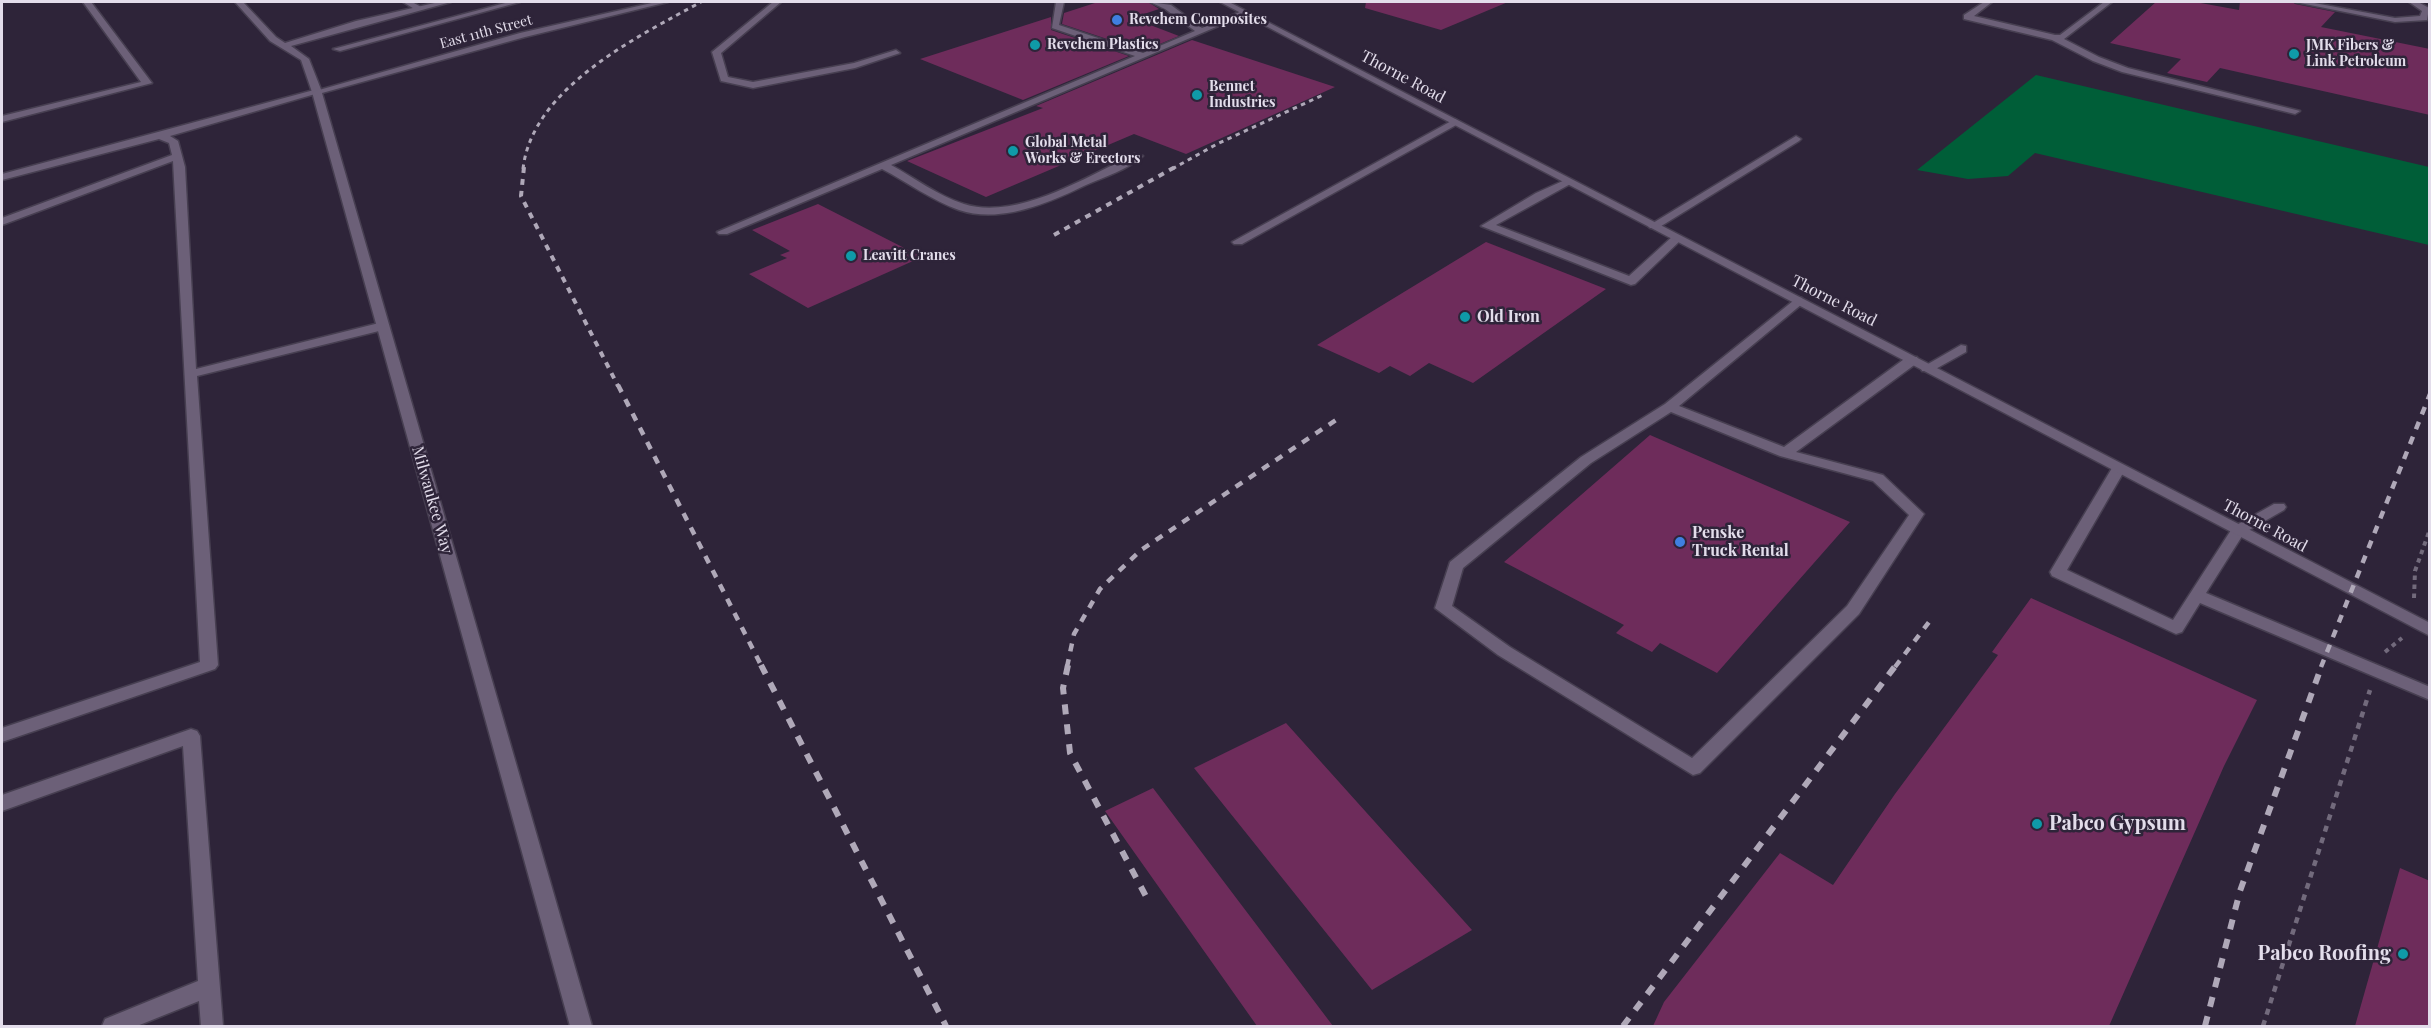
<!DOCTYPE html>
<html>
<head>
<meta charset="utf-8">
<style>
  body { margin:0 }
  #map { position:relative; width:2431px; height:1028px; overflow:hidden; background:#2e2439; font-family:"Playfair Display",serif }
  canvas { display:block }
  .frame { position:absolute; inset:0; border:3px solid #e3ddeb; pointer-events:none }
</style>
</head>
<body>
<div id="map">
<canvas width="2431" height="1028"></canvas>
<div class="frame"></div>
</div>
<script>
const ctx = document.querySelector('canvas').getContext('2d');
ctx.lineJoin = 'round';
function paint(path, color) { ctx.fillStyle = color; ctx.fill(path, 'evenodd'); }
function trace(path, color, width, dash) { ctx.strokeStyle = color; ctx.lineWidth = width; ctx.lineCap = dash ? 'butt' : 'round'; ctx.setLineDash(dash || []); ctx.stroke(path); }
function write(font, color, halo, rows, align = 'center') {
  ctx.font = font + ' "Playfair Display",serif'; ctx.lineWidth = 5; ctx.setLineDash([]); ctx.textBaseline = 'middle'; ctx.strokeStyle = halo; ctx.fillStyle = color; for (const [text, x, y, turn = 0] of rows) {
    ctx.save(); ctx.translate(x, y); ctx.rotate((+turn || 0) * Math.PI / 180); ctx.textAlign = isNaN(turn) ? turn : align; if (halo) ctx.strokeText(text, 0, 0); ctx.fillText(text, 0, 0); ctx.restore();
  }
}
paint(new Path2D(`
  M 2036,75 L 2429,167 L 2429,245 L 2035,153 L 2008,176 L 1968,179 L 1917,170 Z`), '#005e38');
paint(new Path2D(`
  M 1098,2 L 1148,2 L 1159,9 L 1132,18 L 1179,36 L 1143,51 L 1062,24 L 1064,13 Z
  M 1366,2 L 1508,2 L 1441,30 L 1365,8 Z
  M 2156,2 L 2195,2 L 2239,10 L 2240,2 L 2293,2 L 2295,4 L 2335,12 L 2321,27 L 2430,49 L 2430,115 L 2220,68 L 2207,82 L 2167,73 L 2181,59 L 2110,43 Z
  M 1051,17 L 1051,30 L 1129,56 L 1023,100 L 920,59 Z
  M 1192,40 L 1335,87 L 1186,154 L 1134,134 L 986,197 L 907,161 L 1043,108 L 1036,106 Z
  M 818,204 L 922,257 L 808,308 L 749,274 L 787,258 L 780,255 L 790,251 L 752,230 Z
  M 1486,242 L 1606,289 L 1473,383 L 1429,363 L 1410,376 L 1390,366 L 1379,373 L 1317,345 Z
  M 1650,435 L 1850,522 L 1717,673 L 1660,643 L 1652,652 L 1616,633 L 1624,625 L 1504,562 Z
  M 2031,598 L 2257,700 L 2224,766 L 2109,1026 L 1653,1026 L 1664,1002 L 1780,853 L 1833,885 L 1895,794 L 1998,655 L 1992,652 Z
  M 1286,723 L 1472,930 L 1372,990 L 1194,768 Z
  M 1153,788 L 1333,1026 L 1257,1026 L 1105,811 Z
  M 2400,868 L 2430,881 L 2430,1026 L 2355,1026 Z`), '#6e2c5b');
const service = new Path2D(`
  M 83,2 L 91,2 L 152,83 L 2,122 L 2,116 L 141,82 Z
  M 403,2 L 412,2 L 423,8 L 416,10 Z
  M 773,2 L 781,2 L 721,53 L 728,77 L 753,82 L 854,63 L 896,50 L 900,53 L 855,68 L 753,88 L 721,81 L 712,52 Z
  M 1056,2 L 1064,2 L 1059,25 L 1143,53 L 1195,31 L 1165,9 L 1150,2 L 1171,5 L 1202,28 L 1242,11 L 1249,13 L 891,165 C 915,178 938,196 964,204 C 1016,221 1089,176 1134,154 L 1143,156 C 1129,169 1104,177 1086,185 C 1049,203 1000,224 959,210 C 931,200 907,182 882,169 L 727,234 L 719,234 L 717,232 L 1135,56 L 1052,28 Z
  M 1984,2 L 1992,2 L 1974,16 L 2055,35 L 2060,35 L 2104,2 L 2112,2 L 2064,39 L 2099,57 L 2128,68 L 2300,111 L 2295,114 L 2122,72 L 2093,61 L 2052,40 L 1964,19 L 1964,15 Z
  M 2295,2 L 2309,2 L 2395,18 L 2420,16 L 2422,11 L 2409,2 L 2418,2 L 2429,8 L 2427,20 L 2395,22 Z
  M 314,90 L 322,92 L 170,136 L 178,141 L 185,167 L 196,369 L 383,322 L 389,326 L 387,329 L 197,376 L 218,665 L 215,669 L 2,742 L 2,728 L 200,662 L 173,161 L 2,225 L 2,218 L 172,155 L 169,143 L 159,139 L 2,180 L 2,174 Z
  M 1455,119 L 1460,122 L 1458,124 L 1242,244 L 1234,244 L 1232,242 Z
  M 1796,136 L 1801,139 L 1799,141 L 1658,228 L 1650,228 L 1648,226 Z
  M 1565,180 L 1574,182 L 1496,225 L 1629,276 L 1673,236 L 1681,236 L 1683,238 L 1635,284 L 1631,285 L 1481,226 L 1536,193 Z
  M 1798,297 L 1802,298 L 1802,304 L 1679,406 L 1784,447 L 1907,357 L 1917,357 L 1918,360 L 1917,363 L 1796,452 L 1883,475 L 1924,514 L 1859,614 L 1700,773 L 1693,775 L 1498,655 L 1435,608 L 1450,562 L 1581,457 L 1665,404 ZM 1671,412 L 1780,456 L 1873,481 L 1909,515 L 1847,606 L 1692,758 L 1510,647 L 1452,606 L 1463,568 L 1591,463 Z
  M 1961,345 L 1966,346 L 1966,352 L 1932,371 L 1922,371 L 1921,368 Z
  M 2119,464 L 2126,468 L 2067,570 L 2173,620 L 2233,527 L 2274,504 L 2284,504 L 2286,507 L 2284,510 L 2244,533 L 2206,593 L 2430,687 L 2430,700 L 2200,603 L 2182,632 L 2176,634 L 2052,576 L 2050,572 L 2112,468 Z
  M 191,729 L 197,731 L 200,736 L 223,1026 L 201,1026 L 199,1001 L 137,1026 L 102,1026 L 105,1019 L 198,981 L 183,746 L 2,811 L 2,795 Z`);
const minor = new Path2D(`
  M 235,2 L 243,2 L 276,37 L 285,43 L 356,21 L 439,2 L 451,2 L 291,46 L 309,59 L 322,92 L 317,95 L 312,92 L 301,60 L 270,41 Z
  M 509,2 L 520,2 L 340,51 L 333,49 Z
  M 1220,2 L 1229,2 L 2430,623 L 2430,636 Z`);
const tertiary = new Path2D(`
  M 656,2 L 668,2 L 525,37 L 322,93 L 592,1026 L 570,1026 L 312,92 L 520,33 Z`);
trace(service, '#473f51', 3);
trace(minor, '#473f51', 3);
trace(tertiary, '#473f51', 3);
trace(new Path2D(`
  M 2414,598 L 2415,571 L 2430,529
  M 2385,652 L 2402,638`), '#726a7c', 4, [4.5, 4.5]);
trace(new Path2D(`
  M 2263,1026 L 2370,690`), '#726a7c', 4.5, [6, 6]);
paint(service, '#6c6078');
paint(minor, '#6c6078');
paint(tertiary, '#6c6078');
trace(new Path2D(`
  M 523,169 C 532,88 637,37 701,2
  M 1172,169 L 1217,144 L 1323,95`), '#afa8b8', 3, [4.5, 4.5]);
trace(new Path2D(`
  M 524,167 L 521,196 L 618,386
  M 1054,235 L 1175,167`), '#afa8b8', 4, [6, 6]);
trace(new Path2D(`
  M 618,385 L 762,667
  M 1067,667 L 1074,634 L 1100,589 L 1141,550 L 1336,420
  M 1895,667 L 1929,622
  M 2321,667 L 2430,394`), '#afa8b8', 4.5, [8, 8]);
trace(new Path2D(`
  M 761,665 L 946,1026
  M 1068,665 L 1063,688 L 1070,753 L 1149,902
  M 1623,1026 L 1896,665
  M 2205,1026 L 2240,891 L 2322,665`), '#afa8b8', 6, [10, 10]);
for (const [x, y, r, color] of [
  [1117,20,6,"#3f7fe0"],
  [1035,45,6,"#0f9aa8"],
  [2294,54,6,"#0f9aa8"],
  [1197,95,6,"#0f9aa8"],
  [1013,151,6,"#0f9aa8"],
  [851,256,6,"#0f9aa8"],
  [1465,317,6,"#0f9aa8"],
  [1680,542,6,"#3f7fe0"],
  [2037,824,6,"#0f9aa8"],
  [2403,954,6,"#0f9aa8"]
]) { const dot = new Path2D(); dot.arc(x, y, r, 0, 2 * Math.PI); ctx.fillStyle = color; ctx.fill(dot); trace(dot, '#2e2439', 2); }
write('bold 14px', '#e3ddeb', '#2e2439', [
  ["Revchem Composites",1129,20],
  ["Revchem Plastics",1047,45],
  ["JMK Fibers &",2306,46],
  ["Link Petroleum",2306,62],
  ["Bennet",1209,87],
  ["Industries",1209,103],
  ["Global Metal",1025,143],
  ["Works & Erectors",1025,159],
  ["Leavitt Cranes",863,256]
], 'left');
write('14px', '#e3ddeb', '#2e2439', [
  ["East 11th Street",486,32,-15]
]);
write('16px', '#e3ddeb', '#2e2439', [
  ["Thorne Road",1403,77,28],
  ["Thorne Road",1834,301,27],
  ["Milwaukee Way",432,500,74],
  ["Thorne Road",2265,526,28]
]);
write('bold 16px', '#e3ddeb', '#2e2439', [
  ["Old Iron",1477,317],
  ["Penske",1692,533],
  ["Truck Rental",1692,551]
], 'left');
write('bold 20px', '#e3ddeb', '#2e2439', [
  ["Pabco Gypsum",2049,824],
  ["Pabco Roofing",2391,954,"right"]
], 'left');
</script>
</body>
</html>
